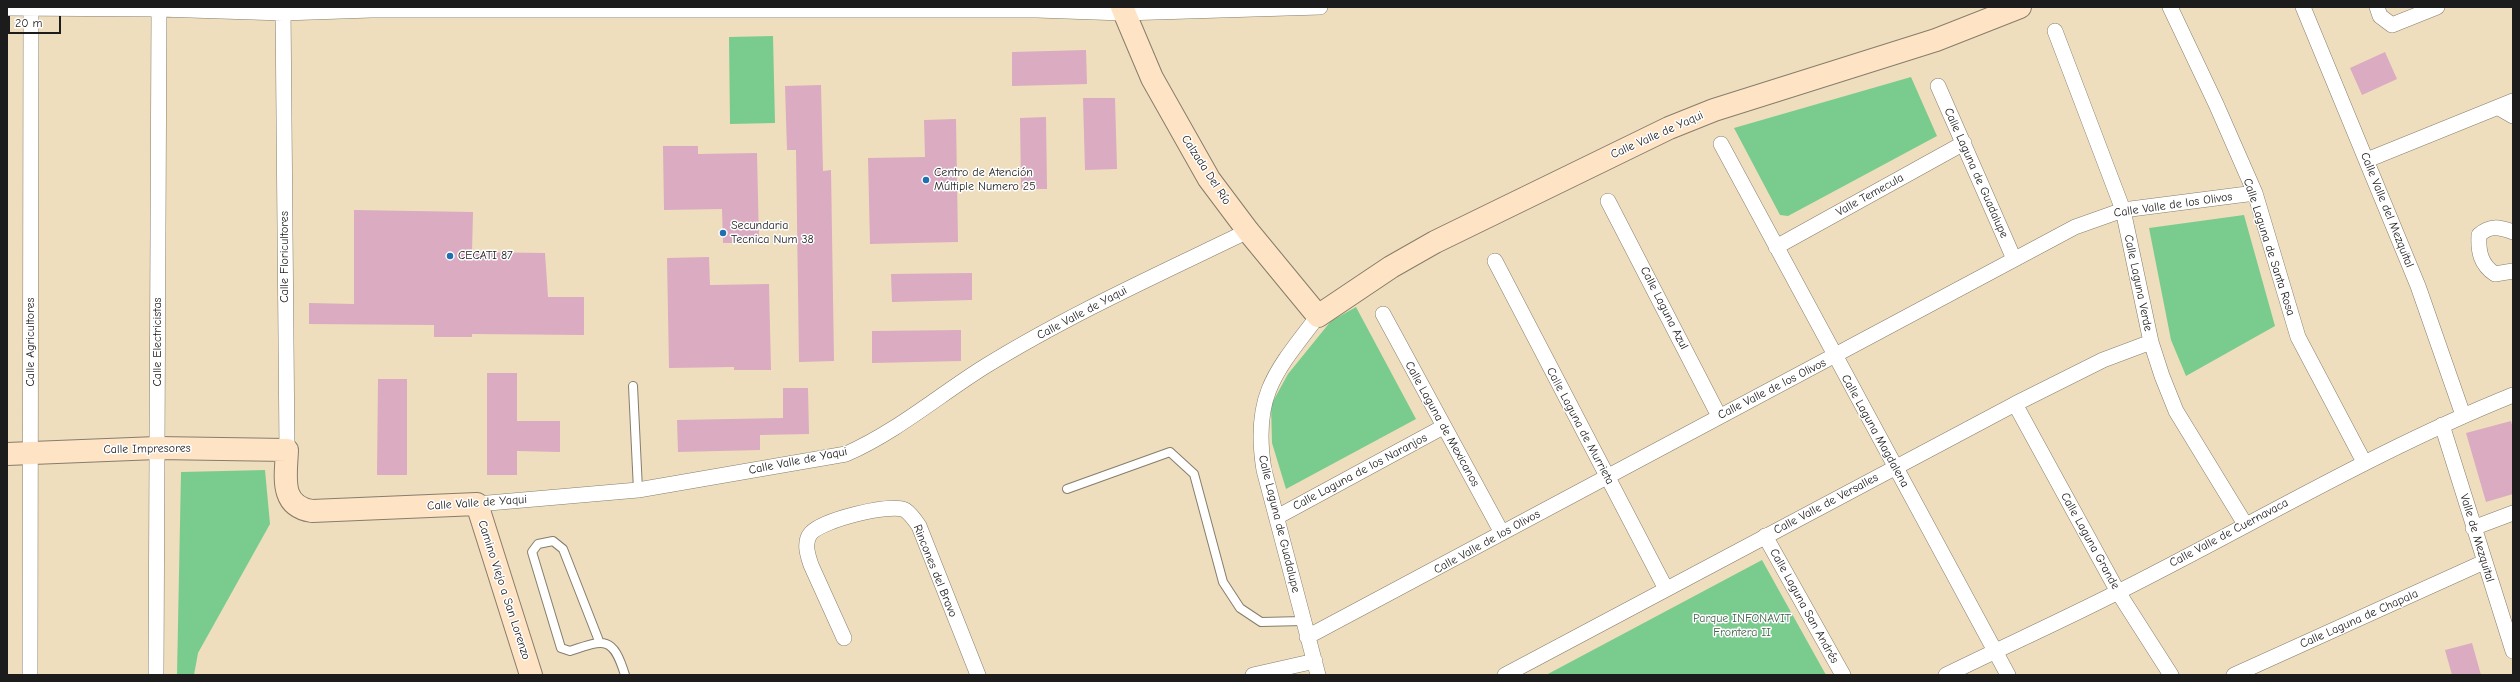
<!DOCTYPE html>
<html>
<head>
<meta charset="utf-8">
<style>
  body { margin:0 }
  #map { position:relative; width:2520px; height:682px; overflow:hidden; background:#efdebd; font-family:"Comic Neue",sans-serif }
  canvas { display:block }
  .frame { position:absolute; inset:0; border:8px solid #1c1c1c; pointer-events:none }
  .scale { position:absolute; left:8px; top:16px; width:53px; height:18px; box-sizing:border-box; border:2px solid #1c1c1c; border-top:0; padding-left:5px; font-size:12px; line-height:14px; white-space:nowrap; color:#1c1c1c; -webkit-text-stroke:3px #fff; paint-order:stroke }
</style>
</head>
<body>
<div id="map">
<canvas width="2520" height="682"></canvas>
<div class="frame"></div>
<div class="scale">20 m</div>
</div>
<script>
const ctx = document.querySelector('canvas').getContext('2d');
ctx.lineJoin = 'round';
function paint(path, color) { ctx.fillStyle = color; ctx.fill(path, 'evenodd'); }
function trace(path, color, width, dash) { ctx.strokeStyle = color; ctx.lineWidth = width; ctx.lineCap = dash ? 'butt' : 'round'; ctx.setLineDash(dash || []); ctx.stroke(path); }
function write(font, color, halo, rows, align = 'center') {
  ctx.font = font + ' "Comic Neue",sans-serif'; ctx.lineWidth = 3; ctx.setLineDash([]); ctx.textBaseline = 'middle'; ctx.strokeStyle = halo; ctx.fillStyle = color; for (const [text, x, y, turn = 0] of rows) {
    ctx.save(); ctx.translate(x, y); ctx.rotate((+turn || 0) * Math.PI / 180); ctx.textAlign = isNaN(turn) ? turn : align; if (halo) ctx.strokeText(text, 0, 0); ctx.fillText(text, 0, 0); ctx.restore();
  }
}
paint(new Path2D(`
  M 773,36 L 775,123 L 730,124 L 729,37 Z
  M 1911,77 L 1937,136 L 1788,216 L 1780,215 L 1734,128 Z
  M 2244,215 L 2275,326 L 2186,376 L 2171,340 L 2149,228 Z
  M 1356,307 L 1416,419 L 1286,489 L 1272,443 L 1271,405 L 1288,374 L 1331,321 Z
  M 265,470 L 270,524 L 198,653 L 194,675 L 177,675 L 181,472 Z
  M 1762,560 L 1826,675 L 1546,675 Z`), '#7acc8e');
paint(new Path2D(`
  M 1086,50 L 1087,84 L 1012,86 L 1012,52 Z
  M 2385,52 L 2397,79 L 2362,95 L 2350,68 Z
  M 821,85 L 823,171 L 831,170 L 834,361 L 799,362 L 796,150 L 787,150 L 785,86 Z
  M 1083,98 L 1115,98 L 1117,169 L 1085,170 Z
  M 1046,117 L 1047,189 L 1021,189 L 1020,118 Z
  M 956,119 L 958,242 L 870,244 L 868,158 L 925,157 L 924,120 Z
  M 663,146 L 698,146 L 698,154 L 757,153 L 759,243 L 723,243 L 722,209 L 664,210 Z
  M 354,210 L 473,212 L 472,252 L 545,253 L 548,297 L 584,297 L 584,335 L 472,334 L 472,337 L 434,337 L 434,325 L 309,324 L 309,303 L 354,304 Z
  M 709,257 L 710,285 L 769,284 L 771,370 L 734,370 L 734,367 L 669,368 L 667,258 Z
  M 972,273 L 972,300 L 892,302 L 891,274 Z
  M 961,330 L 961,361 L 872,363 L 872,331 Z
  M 487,373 L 517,373 L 517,421 L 560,421 L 560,452 L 517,451 L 517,475 L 487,475 Z
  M 378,379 L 407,379 L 407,475 L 377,475 Z
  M 783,388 L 808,388 L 809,434 L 760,435 L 760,450 L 678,452 L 677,420 L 783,418 Z
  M 2511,421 L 2513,429 L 2513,494 L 2486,502 L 2466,433 Z
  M 2472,643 L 2481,675 L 2452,675 L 2445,650 Z`), '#daabc1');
const lane = new Path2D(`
  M 633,386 L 638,490
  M 1067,489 L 1170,452 L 1194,474 L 1223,582 L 1240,608 L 1261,622 L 1303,621
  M 599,641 L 563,549 L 553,541 L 538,544 L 532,552 L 561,648 L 570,651 C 605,639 613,636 625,675`);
const street = new Path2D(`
  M 283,7 L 287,450
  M 2170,7 L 2216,104 L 2255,193 L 2298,337 L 2364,462
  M 2303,7 L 2418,286 L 2463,415
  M 2377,7 L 2380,16 L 2392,25 L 2437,7
  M 7,8 L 159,9 L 283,13 L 371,10 L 1037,10 L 1123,13 L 1320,7
  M 2055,31 L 2123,210 L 2151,342 L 2162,376 L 2176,411 L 2245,524
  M 1938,86 L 2014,259
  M 2499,108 L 2513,116
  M 1721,144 L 2008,675
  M 2367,160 L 2513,101
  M 1608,201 L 1719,416
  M 2513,232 C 2499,227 2490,225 2479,235 C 2478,252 2481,265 2495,274 L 2513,271
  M 1776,247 L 1964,143
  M 1495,261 L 1666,589
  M 1383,314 L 1502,533
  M 1318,316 C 1275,372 1252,396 1264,470 L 1318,675
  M 2015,404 L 2118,592 L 2171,675
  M 2442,425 L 2513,651
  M 477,504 L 638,490 L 846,454 C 896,432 938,396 984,367 C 1068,315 1159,274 1248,231
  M 1277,517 L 1443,427
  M 2473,528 L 2513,513
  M 1765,536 L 1843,675
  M 1307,637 L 2075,227 L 2123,210 L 2255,193
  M 844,638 L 811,565 C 808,556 803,542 811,533 C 823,520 889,503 905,510 C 911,514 915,520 919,526 L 978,675
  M 30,675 L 31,8
  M 156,675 L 159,9
  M 1253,675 L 1315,661
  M 1505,675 L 2015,404 L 2103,360 L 2151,342
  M 1946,675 C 2003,647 2061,621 2118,592 C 2250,526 2376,450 2513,395
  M 2234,675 L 2484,562`);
const secondary = new Path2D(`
  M 1122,7 L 1152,78 L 1209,179 L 1248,231 L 1318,316 L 1391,267 L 1435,242 L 1669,128 L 1714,110 L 1936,40 L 2020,7
  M 7,454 L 157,448 L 287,450 C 286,476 279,506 312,511 L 477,504 L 531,675`);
trace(lane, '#867d6c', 10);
trace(street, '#867d6c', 16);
trace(secondary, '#867d6c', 24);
trace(lane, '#fff', 8);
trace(street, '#fff', 15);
trace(secondary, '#fee4c5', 22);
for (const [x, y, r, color] of [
  [926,180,4,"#1f6fb2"],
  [723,233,4,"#1f6fb2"],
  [450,256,4,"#1f6fb2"]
]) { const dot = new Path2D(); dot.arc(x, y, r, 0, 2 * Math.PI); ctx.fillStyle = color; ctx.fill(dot); trace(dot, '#fff', 1.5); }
write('12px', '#1c1c1c', '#fff', [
  ["Calle Valle de Yaqui",1657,135,-24],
  ["Calzada Del Río",1206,170,57],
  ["Calle Laguna de Guadalupe",1976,173,66],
  ["Valle Temecula",1870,195,-29],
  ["Calle Valle de los Olivos",2173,205,-8],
  ["Calle Valle del Mezquital",2387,210,68],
  ["Calle Laguna de Santa Rosa",2269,247,72],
  ["Calle Floricultores",285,257,-90],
  ["Calle Laguna Verde",2138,283,78],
  ["Calle Laguna Azul",1664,308,63],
  ["Calle Valle de Yaqui",1082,313,-28],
  ["Calle Agricultores",31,342,-90],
  ["Calle Electricistas",158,342,-90],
  ["Calle Valle de los Olivos",1772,389,-27],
  ["Calle Laguna de Mexicanos",1442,424,61],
  ["Calle Laguna de Murrieta",1580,426,62],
  ["Calle Laguna Magdalena",1875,431,61],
  ["Calle Impresores",147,449,-1],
  ["Calle Valle de Yaqui",798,461,-11],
  ["Calle Laguna de los Naranjos",1360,472,-28],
  ["Calle Valle de Yaqui",477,503,-4],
  ["Calle Valle de Versalles",1826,504,-28],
  ["Calle Laguna de Guadalupe",1279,524,76],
  ["Calle Valle de Cuernavaca",2229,533,-28],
  ["Valle de Mezquital",2477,538,73],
  ["Calle Laguna Grande",2090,541,61],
  ["Calle Valle de los Olivos",1487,542,-29],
  ["Rincones del Bravo",935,571,68],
  ["Camino Viejo a San Lorenzo",504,590,72],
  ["Calle Laguna San Andrés",1804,606,61],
  ["Calle Laguna de Chapala",2359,619,-24]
]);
write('12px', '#1c1c1c', '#fff', [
  ["Centro de Atención",934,173],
  ["Múltiple Numero 25",934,187],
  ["Secundaria",731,226],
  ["Tecnica Num 38",731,240],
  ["CECATI 87",458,256]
], 'left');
write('12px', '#42624a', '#fff', [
  ["Parque INFONAVIT",1742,619],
  ["Frontera II",1742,633]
]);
</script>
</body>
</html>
